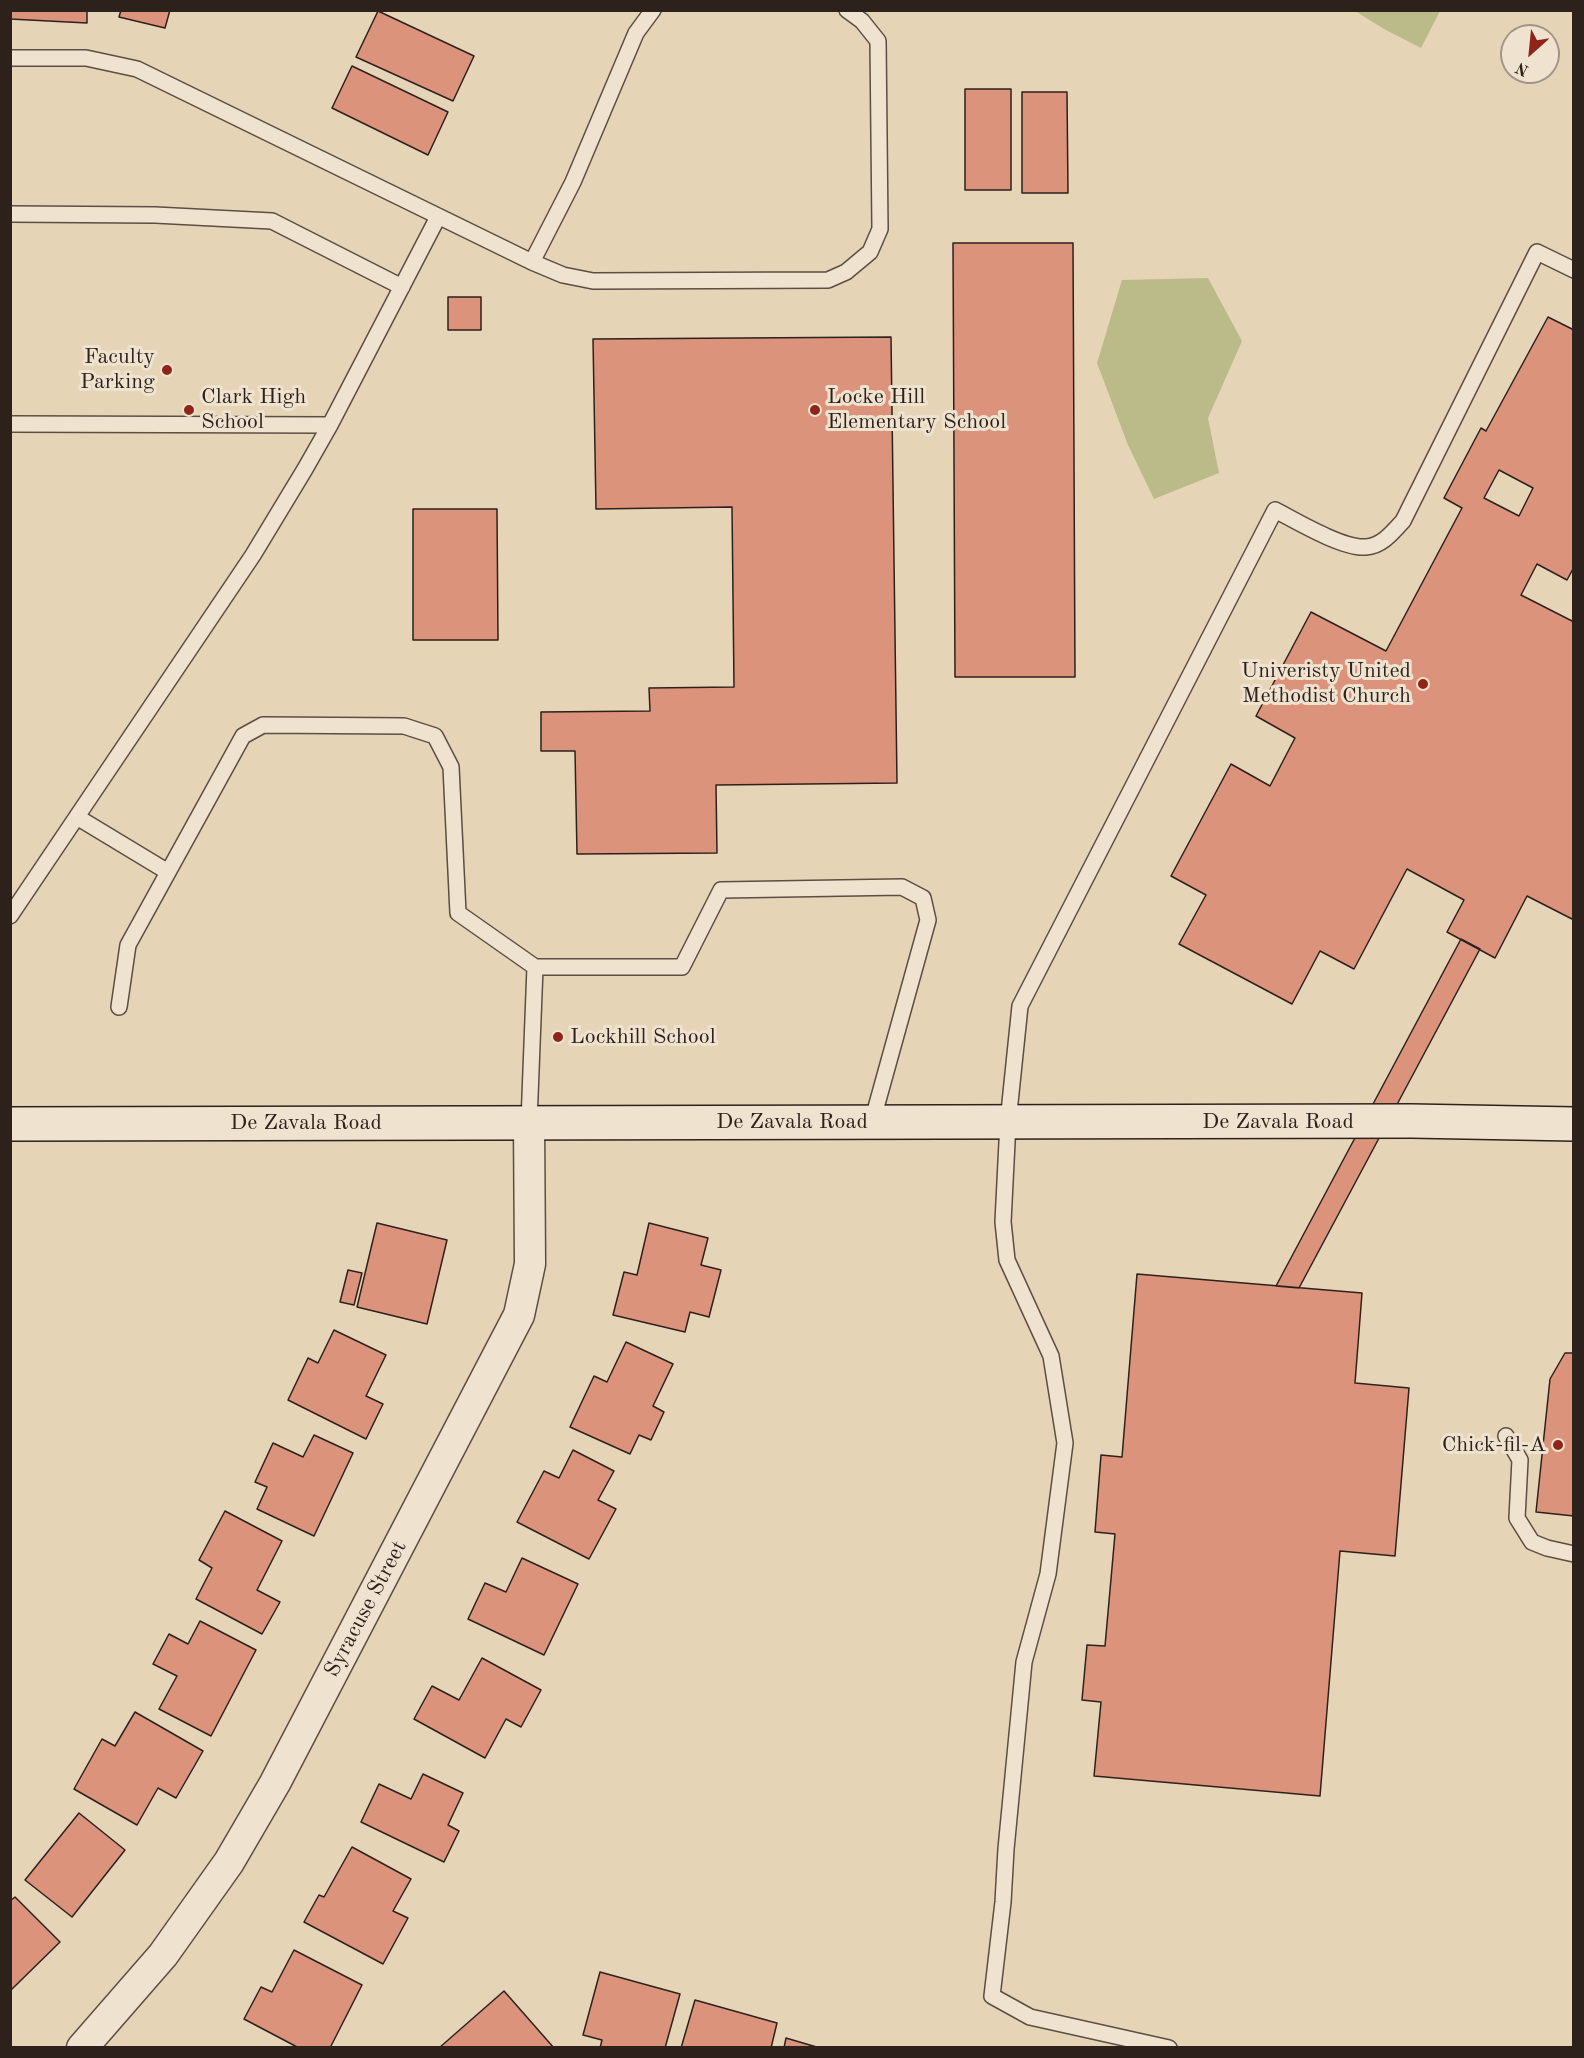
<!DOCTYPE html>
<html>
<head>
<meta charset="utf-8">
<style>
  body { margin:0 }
  #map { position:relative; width:1584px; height:2058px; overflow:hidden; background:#e6d4b7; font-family:"Old Standard TT",serif }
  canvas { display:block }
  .frame { position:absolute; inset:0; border:12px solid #2d211c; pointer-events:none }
  .north { position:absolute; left:1500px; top:24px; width:60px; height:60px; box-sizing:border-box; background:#efe3d0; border:2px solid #a19588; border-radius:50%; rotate:207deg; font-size:16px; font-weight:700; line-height:24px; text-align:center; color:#2d211c }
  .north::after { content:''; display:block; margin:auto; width:21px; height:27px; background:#8f2418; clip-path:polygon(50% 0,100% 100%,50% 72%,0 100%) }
</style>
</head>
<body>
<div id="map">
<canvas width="1584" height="2058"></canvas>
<div class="frame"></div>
<div class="north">N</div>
</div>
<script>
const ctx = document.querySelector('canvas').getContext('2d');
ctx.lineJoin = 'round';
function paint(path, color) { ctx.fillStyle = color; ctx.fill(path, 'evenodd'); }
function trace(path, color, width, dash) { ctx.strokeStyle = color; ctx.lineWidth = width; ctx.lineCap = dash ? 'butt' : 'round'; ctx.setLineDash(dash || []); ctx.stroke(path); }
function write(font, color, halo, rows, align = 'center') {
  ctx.font = font + ' "Old Standard TT",serif'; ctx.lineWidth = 6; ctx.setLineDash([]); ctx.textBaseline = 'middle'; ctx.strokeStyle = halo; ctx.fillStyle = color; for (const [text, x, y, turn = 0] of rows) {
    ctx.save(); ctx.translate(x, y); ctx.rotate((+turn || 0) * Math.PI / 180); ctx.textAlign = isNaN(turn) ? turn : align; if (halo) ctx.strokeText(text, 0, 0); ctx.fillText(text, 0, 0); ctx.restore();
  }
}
paint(new Path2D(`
  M 1355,11 L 1440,11 L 1421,48 L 1384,29 Z
  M 1208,278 L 1242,341 L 1208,418 L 1219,473 L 1154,499 L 1128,445 L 1097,363 L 1122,280 Z`), '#bbbb8a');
const building = new Path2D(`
  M 10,10 L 87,10 L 87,23 L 10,19 Z
  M 121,10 L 170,10 L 165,28 L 119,17 Z
  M 378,11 L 474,56 L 453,101 L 356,57 Z
  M 352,66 L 448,112 L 428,155 L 332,108 Z
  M 965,89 L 1011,89 L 1011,190 L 965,190 Z
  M 1022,92 L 1067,92 L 1068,193 L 1022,193 Z
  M 953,243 L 1073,243 L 1075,677 L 955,677 Z
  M 448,297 L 481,297 L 481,330 L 448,330 Z
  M 1548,317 L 1574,330 L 1574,567 L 1567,580 L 1537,564 L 1521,595 L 1574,622 L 1574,920 L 1527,896 L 1495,958 L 1447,932 L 1464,900 L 1407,869 L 1354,969 L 1320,951 L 1292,1004 L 1179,944 L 1206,895 L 1171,876 L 1231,764 L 1270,786 L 1295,738 L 1256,716 L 1311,612 L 1386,651 L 1462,508 L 1444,498 L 1481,428 L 1486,431 ZM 1499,470 L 1533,488 L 1519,516 L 1484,498 Z
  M 891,337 L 897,783 L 716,785 L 717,853 L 577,854 L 575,751 L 541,751 L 541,712 L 650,711 L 649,688 L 734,687 L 732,507 L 596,509 L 593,339 Z
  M 413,509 L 497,509 L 498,640 L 413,640 Z
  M 1461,939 L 1480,949 L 1299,1288 L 1276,1286 Z
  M 377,1223 L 447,1240 L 427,1324 L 357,1307 Z
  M 649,1223 L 708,1238 L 701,1265 L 721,1270 L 709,1317 L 690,1312 L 685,1332 L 613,1315 L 624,1272 L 637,1275 Z
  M 348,1270 L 362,1273 L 354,1305 L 340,1302 Z
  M 1137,1274 L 1362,1293 L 1355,1383 L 1409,1388 L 1395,1556 L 1340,1551 L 1320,1796 L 1094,1776 L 1101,1702 L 1082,1700 L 1087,1645 L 1105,1646 L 1115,1534 L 1095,1532 L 1101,1455 L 1122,1457 Z
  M 334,1330 L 386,1355 L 366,1396 L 383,1404 L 366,1439 L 288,1400 L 308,1358 L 318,1363 Z
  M 626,1342 L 673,1364 L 653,1406 L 664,1412 L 651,1440 L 639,1435 L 630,1454 L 570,1427 L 594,1376 L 607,1382 Z
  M 1565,1353 L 1574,1353 L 1574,1516 L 1536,1512 L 1550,1379 Z
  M 314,1435 L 353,1453 L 314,1536 L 257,1509 L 267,1487 L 255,1482 L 273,1443 L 303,1457 Z
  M 573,1450 L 614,1471 L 598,1500 L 616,1509 L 589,1559 L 517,1522 L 544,1471 L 559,1478 Z
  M 225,1511 L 282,1541 L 257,1590 L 280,1602 L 262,1634 L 196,1599 L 212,1568 L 199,1560 Z
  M 522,1558 L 578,1584 L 544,1655 L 468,1619 L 485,1583 L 506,1592 Z
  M 200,1621 L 256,1650 L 211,1736 L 159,1709 L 177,1676 L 153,1664 L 169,1634 L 188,1644 Z
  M 482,1658 L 541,1690 L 521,1727 L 506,1719 L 485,1758 L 414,1719 L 432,1686 L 459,1700 Z
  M 135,1712 L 203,1751 L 176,1798 L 158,1788 L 137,1825 L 74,1789 L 102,1739 L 115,1746 Z
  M 423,1774 L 463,1793 L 448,1825 L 459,1831 L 444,1862 L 361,1822 L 379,1784 L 411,1799 Z
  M 79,1813 L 125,1850 L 72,1917 L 25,1880 Z
  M 352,1847 L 411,1879 L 393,1911 L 408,1918 L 383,1964 L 304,1922 L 319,1895 L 324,1897 Z
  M 15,1897 L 60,1942 L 10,1991 L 10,1901 Z
  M 294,1950 L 362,1985 L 330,2048 L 299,2048 L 244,2019 L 261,1987 L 272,1992 Z
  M 600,1972 L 680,1994 L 665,2048 L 600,2048 L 602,2040 L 583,2035 Z
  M 504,1991 L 554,2048 L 439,2048 Z
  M 695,2000 L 777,2023 L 771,2048 L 681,2048 Z
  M 786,2038 L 820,2048 L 784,2048 Z`);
paint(building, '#dc937c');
trace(building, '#2d211c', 1.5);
const lane = new Path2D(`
  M 10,58 L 86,58 L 137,69 L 532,262 L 563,275 L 593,281 L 828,280 L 846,272 L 870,252 L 880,229 L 878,41 L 862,21 L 847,10
  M 10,214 L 155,215 L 272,221 L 402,287
  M 532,262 L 573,182 L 636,33 L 653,10
  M 10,424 L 330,425
  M 77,817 L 168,872
  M 10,916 L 253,555 L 305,469 L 330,425 L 438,217
  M 119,1007 L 128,945 L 243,736 L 263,725 L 404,726 L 435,736 L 451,767 L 458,913 L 535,967 L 682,967 L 721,890 L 902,887 L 923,898 L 928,920 L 872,1122
  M 529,1122 L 535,967
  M 1506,1436 L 1520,1460 L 1517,1518 L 1532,1542 L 1547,1548 L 1574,1554
  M 1169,2048 L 1030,2017 L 992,1996 L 1003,1902 L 1006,1849 L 1024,1662 L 1048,1574 L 1065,1443 L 1051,1356 L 1007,1260 L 1003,1222 L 1008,1122 L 1020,1006 L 1275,510 C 1296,521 1343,549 1366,547 C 1382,546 1393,532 1403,521 L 1537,252 L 1574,270`);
const street = new Path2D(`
  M 82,2048 L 163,1955 L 229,1862 L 275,1783 L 519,1315 L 530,1264 L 529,1122`);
const secondary = new Path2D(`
  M 10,1124 L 1411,1121 L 1574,1124`);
trace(lane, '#5b4e43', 18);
trace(street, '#5b4e43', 33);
trace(secondary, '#2d211c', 36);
trace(lane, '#efe3d0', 15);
trace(street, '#efe3d0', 30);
trace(secondary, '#efe3d0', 33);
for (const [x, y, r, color] of [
  [167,370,6,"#8f2418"],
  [189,410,6,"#8f2418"],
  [815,410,6,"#8f2418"],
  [1423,684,6,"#8f2418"],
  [558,1037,6,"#8f2418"],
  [1558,1445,6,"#8f2418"]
]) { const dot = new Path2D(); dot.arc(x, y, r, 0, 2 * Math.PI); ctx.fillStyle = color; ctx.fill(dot); trace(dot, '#efe3d0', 2); }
write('22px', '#2d211c', '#efe3d0', [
  ["Faculty",155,357],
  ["Parking",155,382],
  ["Clark High",201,397,"left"],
  ["School",201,422,"left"],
  ["Locke Hill",827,397,"left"],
  ["Elementary School",827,422,"left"],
  ["Univeristy United",1411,671],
  ["Methodist Church",1411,696],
  ["Lockhill School",570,1037,"left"],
  ["Chick-fil-A",1546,1445]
], 'right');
write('22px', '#2d211c', '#efe3d0', [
  ["De Zavala Road",792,1122],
  ["De Zavala Road",1278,1122],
  ["De Zavala Road",306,1123],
  ["Syracuse Street",366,1609,-62]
]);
</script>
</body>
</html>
